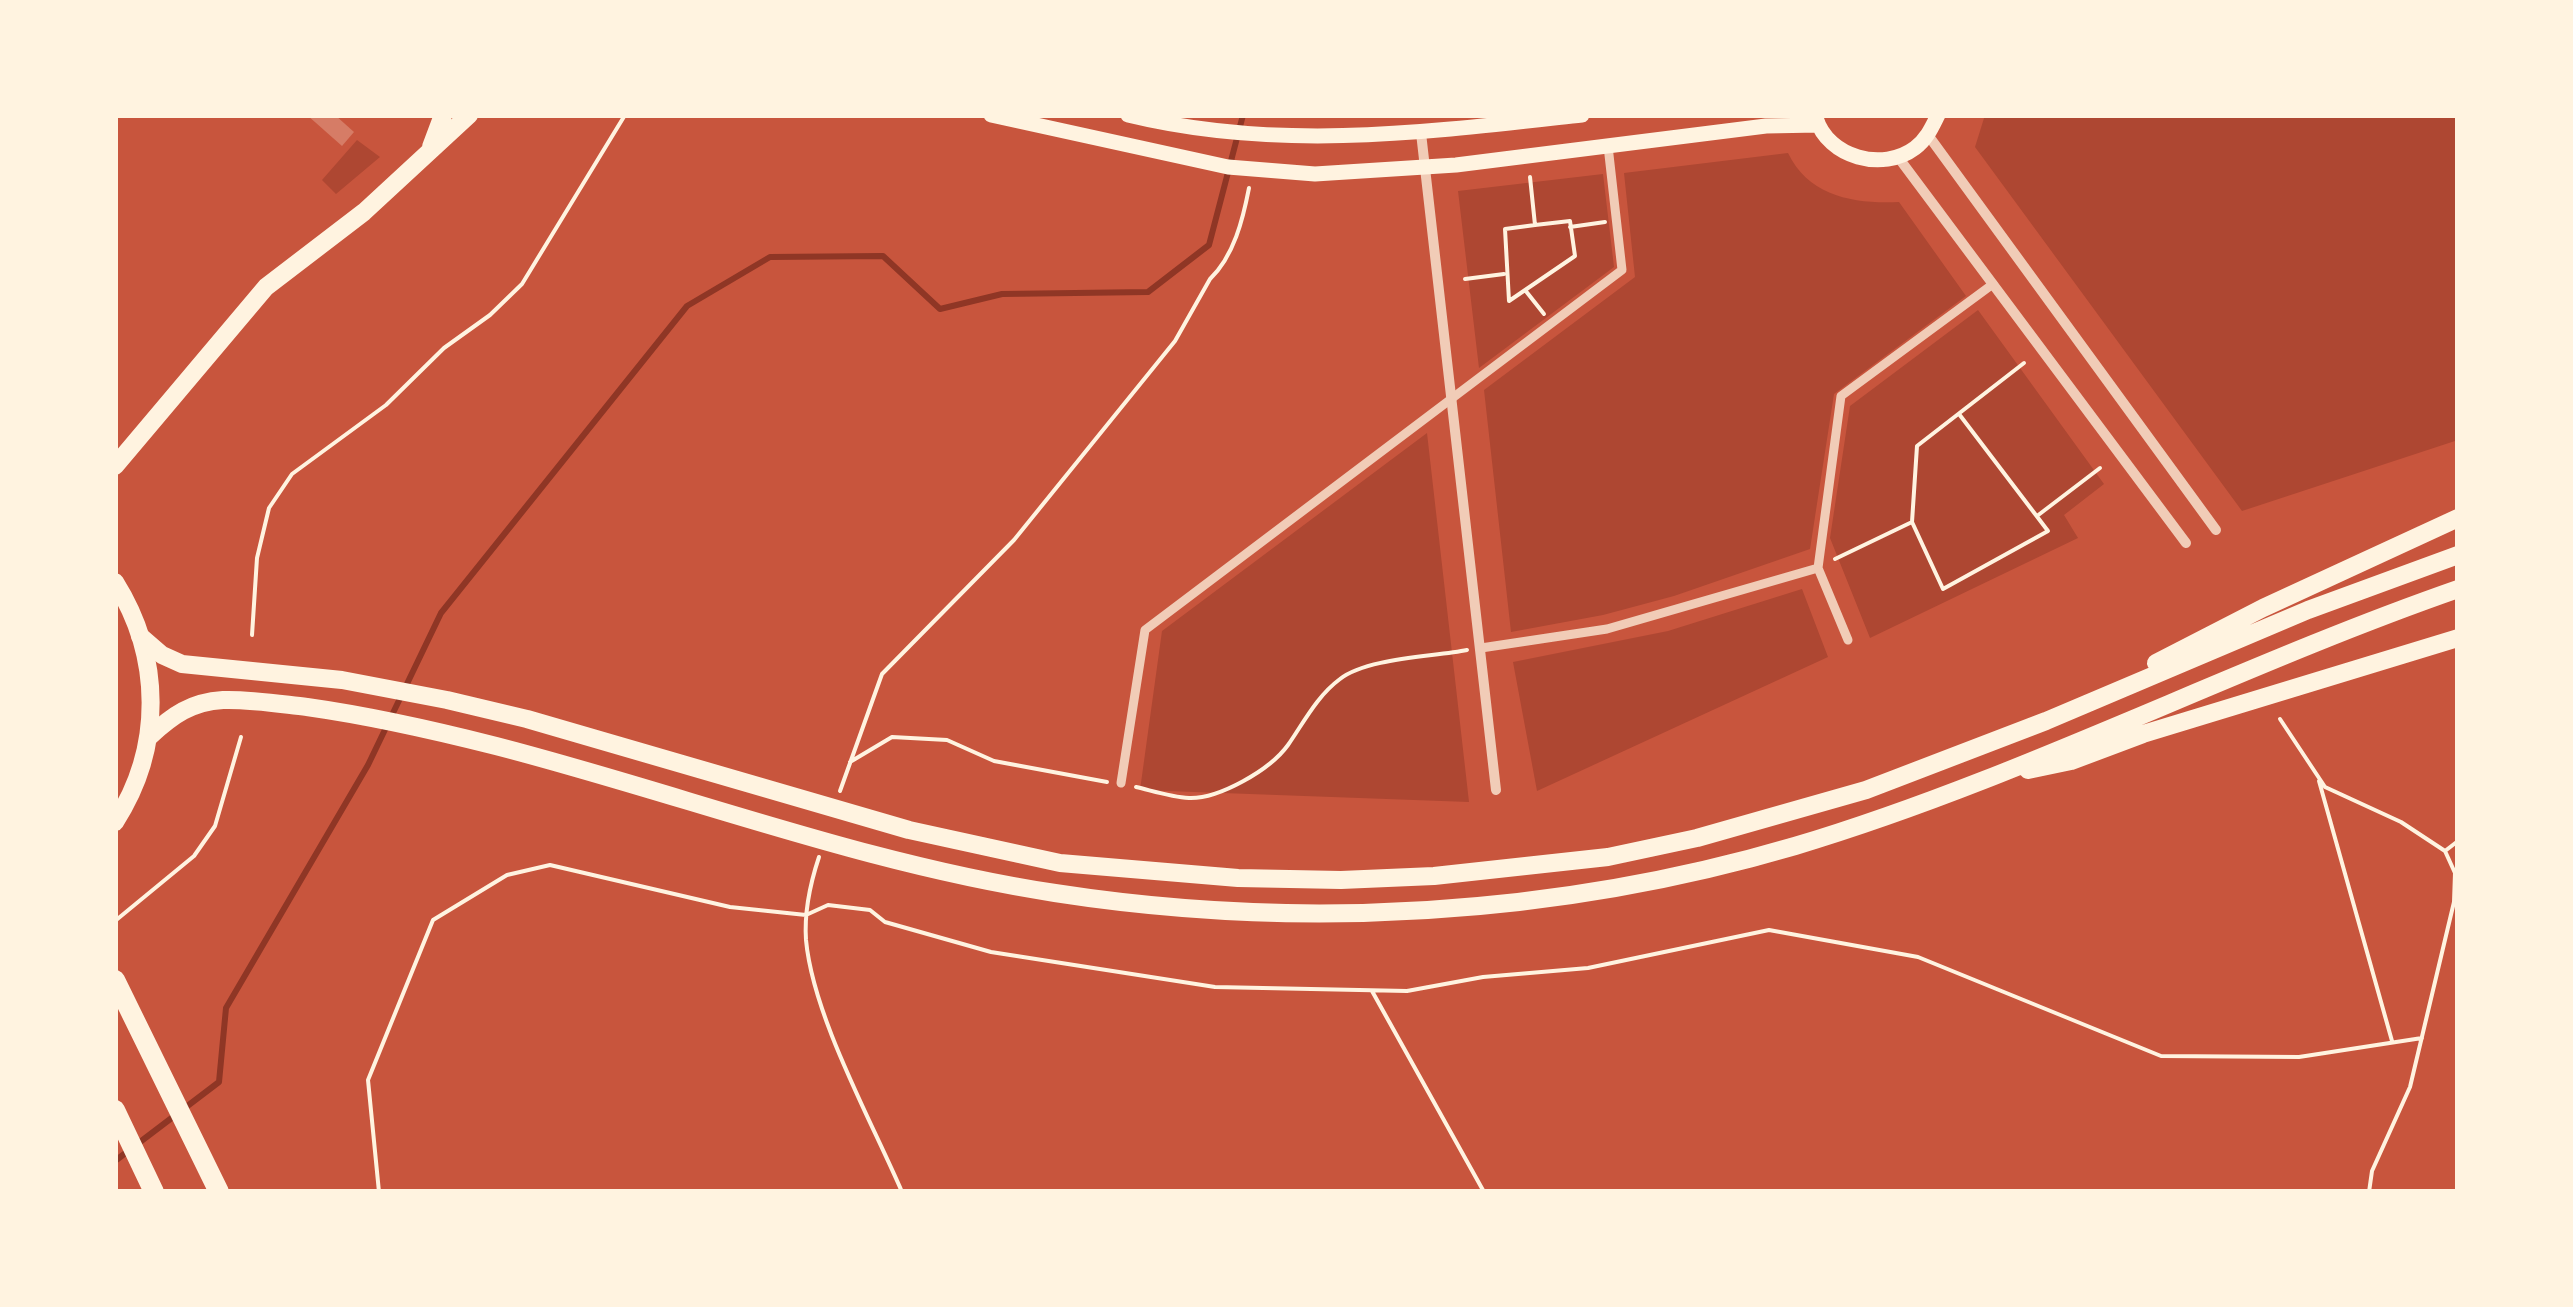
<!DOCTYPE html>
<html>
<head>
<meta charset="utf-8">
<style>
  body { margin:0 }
  #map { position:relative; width:2573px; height:1307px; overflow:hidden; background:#c8553d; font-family:"Space Grotesk",sans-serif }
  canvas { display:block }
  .frame { position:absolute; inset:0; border:118px solid #fff3e0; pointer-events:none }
</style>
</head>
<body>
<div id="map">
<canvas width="2573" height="1307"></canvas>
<div class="frame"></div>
</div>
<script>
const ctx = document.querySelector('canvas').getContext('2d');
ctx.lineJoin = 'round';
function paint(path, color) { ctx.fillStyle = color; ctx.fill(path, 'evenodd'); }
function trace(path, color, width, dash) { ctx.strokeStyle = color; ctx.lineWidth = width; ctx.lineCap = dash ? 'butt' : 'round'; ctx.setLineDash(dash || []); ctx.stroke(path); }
paint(new Path2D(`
  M 1985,115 L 2458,115 L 2458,440 L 2242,511 L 1975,147 Z
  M 357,140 L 380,157 L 336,194 L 322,180 Z
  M 1788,153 C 1809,197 1855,204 1899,202 L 1966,296 L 1834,394 L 1810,549 L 1674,596 L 1603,615 L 1511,632 L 1484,390 L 1635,277 L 1624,173 Z
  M 1603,174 L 1614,267 L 1479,368 L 1458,191 Z
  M 1978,310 L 2104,484 L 2064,515 L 2078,538 L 1870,638 L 1830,538 L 1850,406 Z
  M 1427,433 L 1469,802 L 1140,790 L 1162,631 Z
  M 1802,589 L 1828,657 L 1537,791 L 1513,662 L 1668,631 Z`), '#ae4732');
trace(new Path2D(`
  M 115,1161 L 219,1082 L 226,1008 L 368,765 L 441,613 L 687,306 L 770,257 L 883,256 L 940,309 L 1002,294 L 1148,292 L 1209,245 L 1243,115`), '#8f3625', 6);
paint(new Path2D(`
  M 307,115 L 335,115 L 354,132 L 342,146 Z`), '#d67c66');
trace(new Path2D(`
  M 1530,177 L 1535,225 L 1505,229 L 1509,301 L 1575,256 L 1570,221 L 1535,225
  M 1570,227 L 1605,222
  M 1465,279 L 1504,274
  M 1525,290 L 1544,314
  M 1959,414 L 2048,531 L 1943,589 L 1912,522 L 1917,446 L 2024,363
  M 2037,516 L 2100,468
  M 1835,559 L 1912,522
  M 252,635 L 257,558 L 269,508 L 292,474 L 386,405 L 444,348 L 490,315 L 522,284 L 625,115
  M 2280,719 L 2325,787 L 2401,822 L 2445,851 L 2455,873 L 2454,902 L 2410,1087 L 2372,1171 L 2369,1192
  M 850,762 L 892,737 L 947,740 L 994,761 L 1107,782
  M 2319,781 L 2392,1041
  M 1136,787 C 1153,791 1171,797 1189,798 C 1219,799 1270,770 1288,745 C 1304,722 1317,696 1340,679 C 1367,658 1432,657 1467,650
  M 840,791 L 882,674 L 1014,540 L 1175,341 L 1210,279 C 1234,256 1243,219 1249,188
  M 2445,851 L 2458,841
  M 819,857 C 810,884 804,911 806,940 C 813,1016 871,1120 902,1192
  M 115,921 L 194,856 L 215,826 L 241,737
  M 1372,991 L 1484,1192
  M 379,1192 L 368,1080 L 433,920 L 507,875 L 550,865 L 730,907 L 806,915 L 828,905 L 870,910 L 885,922 L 991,952 L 1215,987 L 1407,991 L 1483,977 L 1588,968 L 1769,930 L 1918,957 L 2161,1056 L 2299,1057 L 2422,1038`), '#fff3e0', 4);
trace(new Path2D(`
  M 1848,640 L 1818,568 L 1841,396 L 1993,284
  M 1481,648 L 1607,629 L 1818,568
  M 1121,783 L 1145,630 L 1622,270 L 1608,146`), '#f1ccb7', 9);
trace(new Path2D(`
  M 1421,133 L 1496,790
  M 1928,135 L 2216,530
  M 1898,157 L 2186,543`), '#f1ccb7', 10);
trace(new Path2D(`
  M 991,115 L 1228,167 L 1315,174 L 1456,165 L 1766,126 L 1818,125
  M 1128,115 C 1279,152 1430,132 1582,115
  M 1816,118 C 1828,158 1883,172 1915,148 C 1927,139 1932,127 1938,115`), '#fff3e0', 15);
trace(new Path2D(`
  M 431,147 L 443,115
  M 115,466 L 266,287 L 364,212 L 469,115
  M 115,582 C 162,657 163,748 115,822`), '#fff3e0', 18);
trace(new Path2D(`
  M 140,636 L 162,655 L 182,664 L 342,680 L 447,700 L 527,719 L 909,830 L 1060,863 L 1238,878 L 1341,880 L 1434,876 L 1608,857 L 1697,838 L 1866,790 L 2046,721 L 2308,610 L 2458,555
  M 2156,663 L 2263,608 L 2458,518
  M 150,736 C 173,715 191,702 223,700 C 250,699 280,704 307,707 C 371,716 433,730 496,746 C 682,794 864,864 1055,893 C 1300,931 1557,916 1795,846 C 2022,778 2234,667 2458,589
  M 2028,770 L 2071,761 L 2143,734 L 2458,638`), '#fff3e0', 18);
trace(new Path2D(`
  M 115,980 L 219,1192
  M 115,1110 L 154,1192`), '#fff3e0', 20);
</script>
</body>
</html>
